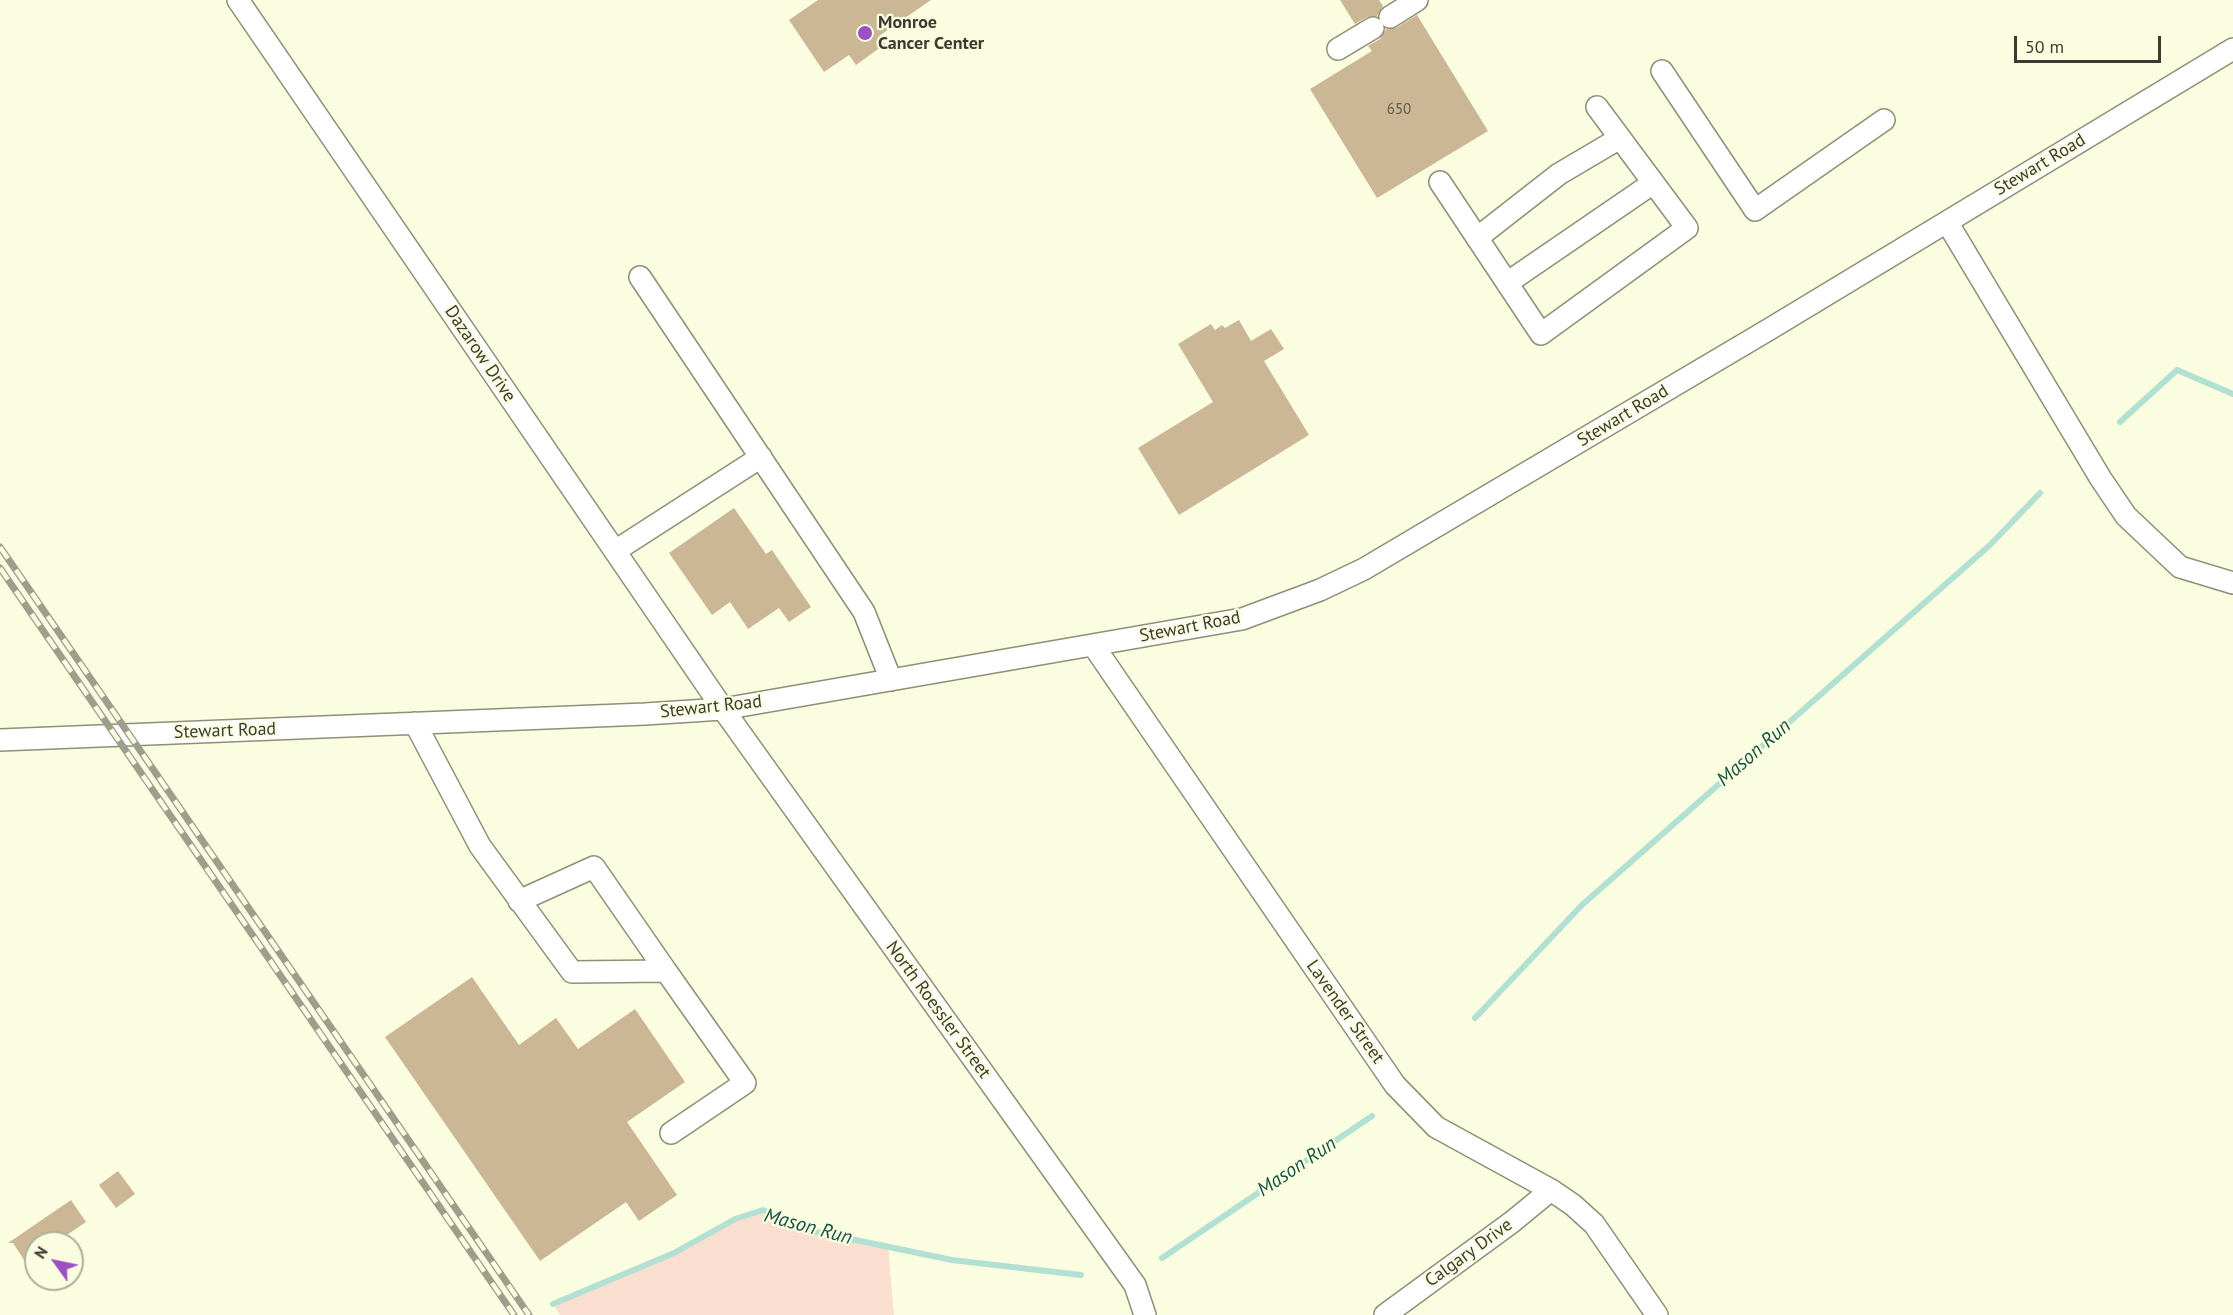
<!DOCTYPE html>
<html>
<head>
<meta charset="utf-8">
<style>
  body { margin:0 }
  #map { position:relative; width:2233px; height:1315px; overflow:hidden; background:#fbfde1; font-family:"PT Sans",sans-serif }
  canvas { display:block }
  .north { position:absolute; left:24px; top:1231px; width:60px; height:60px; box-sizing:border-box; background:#fbfde1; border:2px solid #aeb09b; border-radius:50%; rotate:303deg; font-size:16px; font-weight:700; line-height:24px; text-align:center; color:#3b3c31 }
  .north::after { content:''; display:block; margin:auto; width:21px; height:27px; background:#9c50c2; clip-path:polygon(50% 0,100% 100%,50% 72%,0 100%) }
  .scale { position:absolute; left:2014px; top:36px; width:147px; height:27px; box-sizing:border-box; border:3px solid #3b3c31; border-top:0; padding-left:8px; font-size:18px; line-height:21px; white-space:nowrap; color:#3b3c31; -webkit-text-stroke:4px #fbfde1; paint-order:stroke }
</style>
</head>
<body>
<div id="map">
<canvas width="2233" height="1315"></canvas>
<div class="north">N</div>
<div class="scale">50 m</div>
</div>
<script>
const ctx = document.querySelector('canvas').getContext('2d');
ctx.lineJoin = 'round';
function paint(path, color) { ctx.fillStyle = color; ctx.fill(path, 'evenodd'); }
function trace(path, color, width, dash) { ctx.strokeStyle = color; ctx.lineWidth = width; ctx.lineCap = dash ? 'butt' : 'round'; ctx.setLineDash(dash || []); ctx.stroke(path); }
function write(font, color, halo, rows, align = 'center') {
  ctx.font = font + ' "PT Sans",sans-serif'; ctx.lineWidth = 4.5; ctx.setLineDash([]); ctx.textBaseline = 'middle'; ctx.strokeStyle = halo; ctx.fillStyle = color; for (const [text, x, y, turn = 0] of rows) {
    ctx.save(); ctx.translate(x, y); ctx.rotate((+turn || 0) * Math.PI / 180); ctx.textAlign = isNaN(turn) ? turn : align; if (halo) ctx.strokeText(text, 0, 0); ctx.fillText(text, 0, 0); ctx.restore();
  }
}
paint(new Path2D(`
  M 763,1210 L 817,1232 L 888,1245 L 894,1315 L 560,1315 L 553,1304 L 674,1253 L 735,1219 Z`), '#faded0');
trace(new Path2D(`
  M 2120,422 L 2177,370 L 2233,394
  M 1475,1018 L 1582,905 L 1990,545 L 2040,493
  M 1162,1258 L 1372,1116
  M 553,1304 L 674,1253 L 735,1219 L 763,1210 L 817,1232 L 952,1260 L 1081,1275`), '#b2e0d2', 6);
paint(new Path2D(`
  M 818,0 L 931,0 L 879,36 L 885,44 L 856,65 L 849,55 L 824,72 L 789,20 Z
  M 1340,0 L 1379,0 L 1383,6 L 1377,16 L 1367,17 L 1355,24 Z
  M 1417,15 L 1488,131 L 1377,198 L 1310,89 L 1372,51 L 1368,46 L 1380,39 L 1386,29 L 1396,28 Z
  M 1239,320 L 1251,341 L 1271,329 L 1284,349 L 1264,361 L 1309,435 L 1179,515 L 1138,448 L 1213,402 L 1178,344 L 1211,324 L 1215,330 L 1222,325 L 1225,328 Z
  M 734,508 L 766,554 L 772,550 L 811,607 L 789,622 L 779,608 L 748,629 L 730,602 L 712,615 L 669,553 Z
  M 472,977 L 519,1045 L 556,1018 L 578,1049 L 635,1009 L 685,1082 L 627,1122 L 677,1195 L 639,1221 L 626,1202 L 540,1261 L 385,1037 Z
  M 118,1171 L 135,1194 L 116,1208 L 99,1185 Z
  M 71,1200 L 86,1222 L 55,1243 L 36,1243 L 36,1256 L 26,1263 L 13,1243 L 8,1243 Z`), '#cbb795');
const minor = new Path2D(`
  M 238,0 L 723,709 L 1135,1285 L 1145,1315
  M 1390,17 L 1417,0
  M 1338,49 L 1373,28
  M 1662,71 L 1755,210 L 1884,120
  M 1440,182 L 1541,334 L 1687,228 L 1597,107
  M 1947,222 L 2101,479 L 2126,516 L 2180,567 L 2233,583
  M 1477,238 L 1559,174 L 1620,138
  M 640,277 L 864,612 L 891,680
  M 1507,283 L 1653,183
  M 615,551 L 761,457
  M 1093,645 L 1395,1085 L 1436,1127 L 1551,1190 L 1573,1205 L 1594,1224 L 1657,1315
  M 415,723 L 480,846 L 572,972 L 666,971 L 745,1083 L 671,1133
  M 0,740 L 645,714 L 723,709 L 1242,619 L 1320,590 L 1364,569 L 1768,330 L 2233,49
  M 519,901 L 594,867 L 666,971
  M 1385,1315 L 1512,1222 L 1551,1190`);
trace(minor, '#8d8f76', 24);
trace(minor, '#fff', 21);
const rail = new Path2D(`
  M 0,547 L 529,1315
  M 0,568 L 514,1315`);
trace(rail, '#9d9e8b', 7);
trace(rail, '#fbfde1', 4.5, [14]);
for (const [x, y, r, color] of [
  [865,33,8,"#9c50c2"]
]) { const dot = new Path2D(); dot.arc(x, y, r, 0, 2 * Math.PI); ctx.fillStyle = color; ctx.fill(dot); trace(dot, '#fbfde1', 2); }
write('15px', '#5f5b4a', null, [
  ["650",1399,110]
]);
write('bold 18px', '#3b3c31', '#fbfde1', [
  ["Monroe",878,23],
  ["Cancer Center",878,44]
], 'left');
write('18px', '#3b3c31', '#fbfde1', [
  ["Stewart Road",2040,165,-31],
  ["Dazarow Drive",480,354,56],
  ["Stewart Road",1623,416,-31],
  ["Stewart Road",1190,627,-11],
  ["Stewart Road",711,707,-6],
  ["Stewart Road",225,731,-2],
  ["North Roessler Street",938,1010,54],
  ["Lavender Street",1345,1012,55],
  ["Calgary Drive",1469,1253,-36]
]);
write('italic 20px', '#155244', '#fbfde1', [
  ["Mason Run",1754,753,-41],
  ["Mason Run",1297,1167,-34],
  ["Mason Run",808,1227,15]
]);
</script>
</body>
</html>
